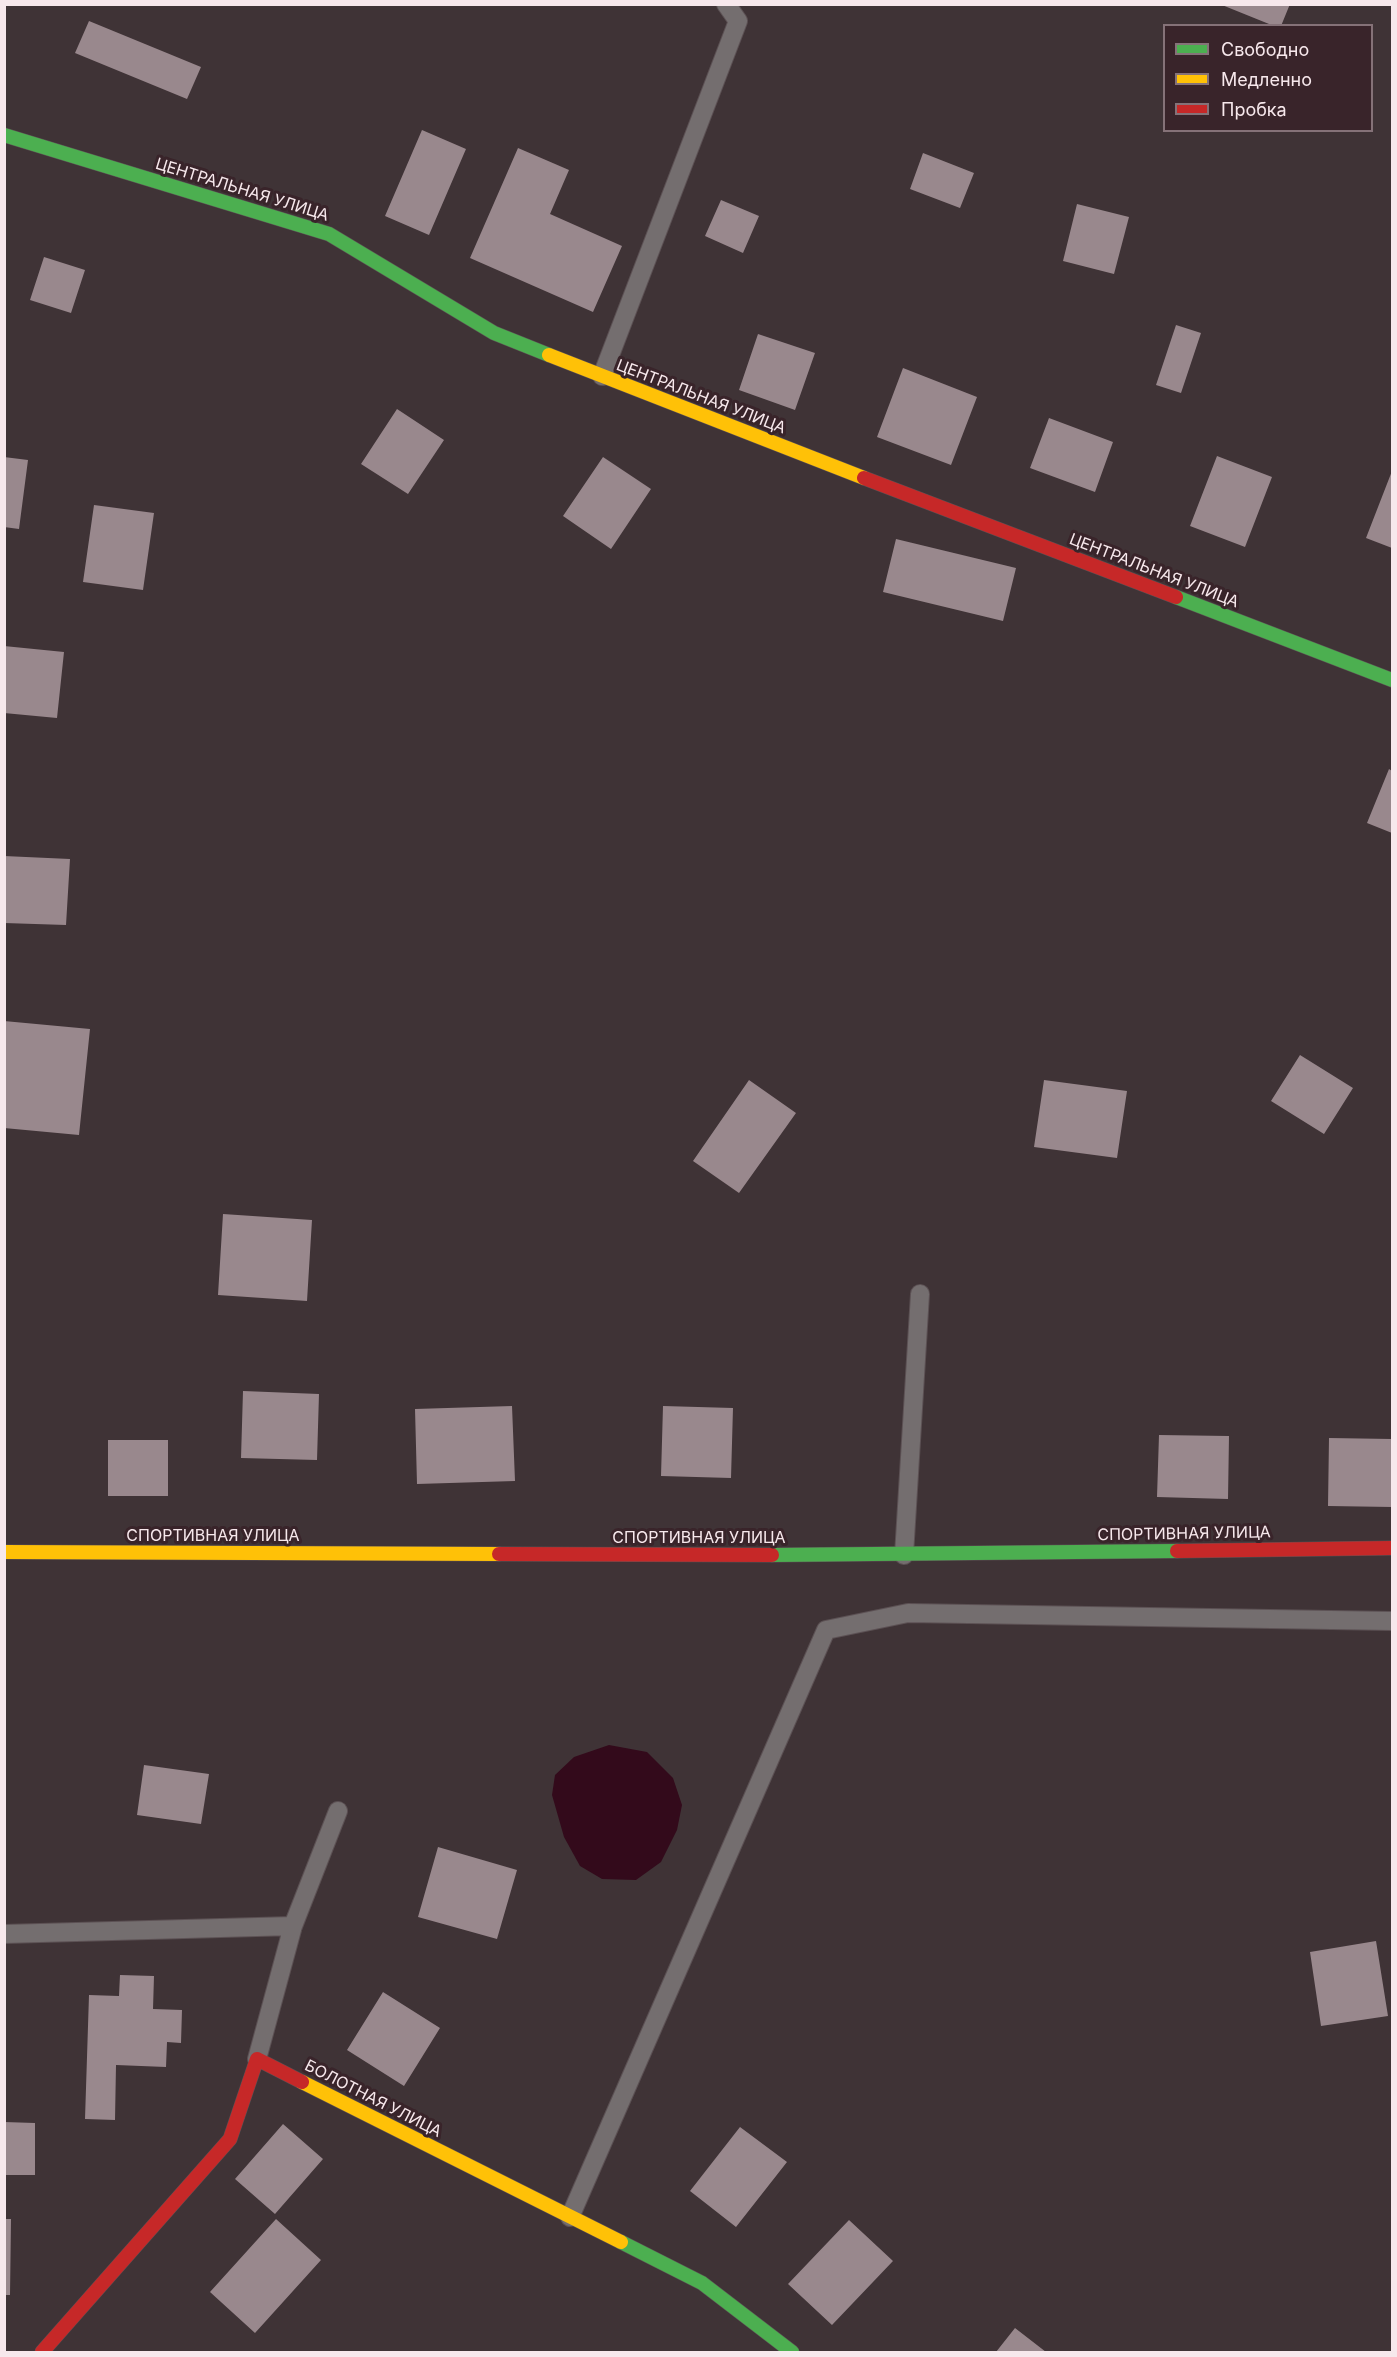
<!DOCTYPE html>
<html>
<head>
<meta charset="utf-8">
<style>
  body { margin:0 }
  #map { position:relative; width:1397px; height:2357px; overflow:hidden; background:#3f3336; font-family:Inter,sans-serif }
  canvas { display:block }
  .frame { position:absolute; inset:0; border:6px solid #f7e8ec; pointer-events:none }
  .legend { position:absolute; left:1163px; top:24px; width:210px; height:108px; box-sizing:border-box; background:#39242a; border:2px solid #857278; margin:0; padding:8px 10px; list-style:none; font-size:18px; color:#f7e8ec }
  .legend li { display:flex; align-items:center; gap:12px; height:30px }
  .legend b { width:30px; border:2px solid #857278 }
</style>
</head>
<body>
<div id="map">
<canvas width="1397" height="2357"></canvas>
<div class="frame"></div>
<ul class="legend">
<li><b style="height:8px;background:#4caf50"></b>Свободно</li>
<li><b style="height:8px;background:#ffc107"></b>Медленно</li>
<li><b style="height:8px;background:#c62828"></b>Пробка</li>
</ul>
</div>
<script>
const ctx = document.querySelector('canvas').getContext('2d');
ctx.lineJoin = 'round';
function paint(path, color) { ctx.fillStyle = color; ctx.fill(path, 'evenodd'); }
function trace(path, color, width, dash) { ctx.strokeStyle = color; ctx.lineWidth = width; ctx.lineCap = dash ? 'butt' : 'round'; ctx.setLineDash(dash || []); ctx.stroke(path); }
function write(font, color, halo, rows, align = 'center') {
  ctx.font = font + ' Inter,sans-serif'; ctx.lineWidth = 6; ctx.setLineDash([]); ctx.textBaseline = 'middle'; ctx.strokeStyle = halo; ctx.fillStyle = color; for (const [text, x, y, turn = 0] of rows) {
    ctx.save(); ctx.translate(x, y); ctx.rotate((+turn || 0) * Math.PI / 180); ctx.textAlign = isNaN(turn) ? turn : align; if (halo) ctx.strokeText(text, 0, 0); ctx.fillText(text, 0, 0); ctx.restore();
  }
}
paint(new Path2D(`
  M 609,1745 L 647,1752 L 673,1778 L 682,1805 L 677,1830 L 661,1862 L 636,1880 L 602,1879 L 580,1866 L 564,1837 L 552,1795 L 555,1775 L 574,1757 Z`), '#330a1b');
paint(new Path2D(`
  M 1290,4 L 1281,26 L 1274,26 L 1222,5 Z
  M 89,21 L 201,67 L 187,99 L 75,53 Z
  M 422,130 L 466,149 L 429,235 L 385,216 Z
  M 518,148 L 569,170 L 550,214 L 622,246 L 593,312 L 470,258 Z
  M 923,153 L 974,173 L 960,208 L 910,189 Z
  M 721,200 L 759,216 L 743,253 L 705,236 Z
  M 1077,204 L 1129,217 L 1114,274 L 1063,261 Z
  M 44,257 L 85,270 L 71,313 L 30,300 Z
  M 1176,325 L 1201,333 L 1181,393 L 1156,385 Z
  M 758,334 L 815,353 L 795,410 L 739,390 Z
  M 903,368 L 977,397 L 951,465 L 877,437 Z
  M 397,409 L 444,440 L 408,494 L 361,464 Z
  M 1049,418 L 1113,442 L 1095,492 L 1030,468 Z
  M 1217,456 L 1272,477 L 1245,547 L 1190,526 Z
  M 4,457 L 28,460 L 19,529 L 4,527 Z
  M 603,457 L 651,489 L 611,549 L 563,516 Z
  M 1392,471 L 1392,548 L 1366,538 Z
  M 94,505 L 154,513 L 143,590 L 83,582 Z
  M 896,539 L 1016,568 L 1003,621 L 883,592 Z
  M 4,646 L 64,652 L 57,718 L 4,713 Z
  M 1389,769 L 1392,771 L 1392,833 L 1367,823 Z
  M 4,856 L 70,859 L 66,925 L 4,923 Z
  M 4,1021 L 90,1029 L 79,1135 L 4,1128 Z
  M 1300,1055 L 1353,1088 L 1324,1134 L 1271,1101 Z
  M 749,1080 L 796,1113 L 739,1193 L 693,1161 Z
  M 1044,1080 L 1127,1091 L 1117,1158 L 1034,1147 Z
  M 223,1214 L 312,1220 L 307,1301 L 218,1295 Z
  M 243,1391 L 319,1394 L 317,1460 L 241,1458 Z
  M 512,1406 L 515,1481 L 417,1484 L 415,1409 Z
  M 663,1406 L 733,1408 L 731,1478 L 661,1476 Z
  M 1159,1435 L 1229,1436 L 1228,1499 L 1157,1497 Z
  M 1329,1438 L 1392,1439 L 1392,1507 L 1328,1506 Z
  M 108,1440 L 168,1440 L 168,1496 L 108,1496 Z
  M 144,1765 L 209,1774 L 201,1824 L 137,1815 Z
  M 438,1847 L 517,1870 L 497,1939 L 418,1917 Z
  M 1376,1941 L 1388,2016 L 1321,2026 L 1310,1952 Z
  M 120,1975 L 154,1976 L 153,2009 L 182,2010 L 181,2043 L 167,2042 L 166,2067 L 116,2065 L 115,2120 L 85,2119 L 89,1995 L 119,1996 Z
  M 383,1992 L 440,2028 L 404,2086 L 347,2050 Z
  M 4,2122 L 35,2123 L 35,2175 L 4,2175 Z
  M 283,2124 L 323,2159 L 275,2214 L 235,2179 Z
  M 740,2127 L 787,2162 L 736,2227 L 690,2191 Z
  M 4,2219 L 11,2219 L 10,2295 L 4,2295 Z
  M 276,2219 L 321,2260 L 255,2333 L 210,2292 Z
  M 849,2220 L 893,2261 L 832,2325 L 788,2284 Z
  M 1015,2328 L 1046,2352 L 996,2352 Z`), '#99888d');
const lane = new Path2D(`
  M 602,376 L 738,21 L 726,4
  M 904,1555 L 920,1294
  M 4,1934 L 293,1926
  M 257,2059 L 293,1926 L 338,1811
  M 570,2217 L 826,1630 L 908,1613 L 1392,1621`);
const fast = new Path2D(`
  M 4,135 L 329,234 L 494,333 L 549,355
  M 1176,597 L 1392,680
  M 772,1555 L 1177,1551
  M 621,2242 L 702,2283 L 792,2352`);
const slow = new Path2D(`
  M 549,355 L 864,478
  M 4,1552 L 499,1554
  M 302,2082 L 621,2242`);
const jam = new Path2D(`
  M 864,478 L 1176,597
  M 1177,1551 L 1392,1548
  M 499,1554 L 772,1555
  M 42,2352 L 230,2139 L 257,2059 L 302,2082`);
trace(lane, '#5c5154', 20);
trace(fast, '#5c5154', 15);
trace(slow, '#5c5154', 15);
trace(jam, '#5c5154', 15);
trace(lane, '#746e6f', 18);
trace(fast, '#4caf50', 14);
trace(slow, '#ffc107', 14);
trace(jam, '#c62828', 14);
write('16px', '#f7e8ec', '#39242a', [
  ["ЦЕНТРАЛЬНАЯ УЛИЦА",242,190,17],
  ["ЦЕНТРАЛЬНАЯ УЛИЦА",701,397,21],
  ["ЦЕНТРАЛЬНАЯ УЛИЦА",1154,571,21],
  ["СПОРТИВНАЯ УЛИЦА",1184,1534,-1],
  ["СПОРТИВНАЯ УЛИЦА",213,1536],
  ["СПОРТИВНАЯ УЛИЦА",699,1538],
  ["БОЛОТНАЯ УЛИЦА",373,2099,27]
]);
</script>
</body>
</html>
